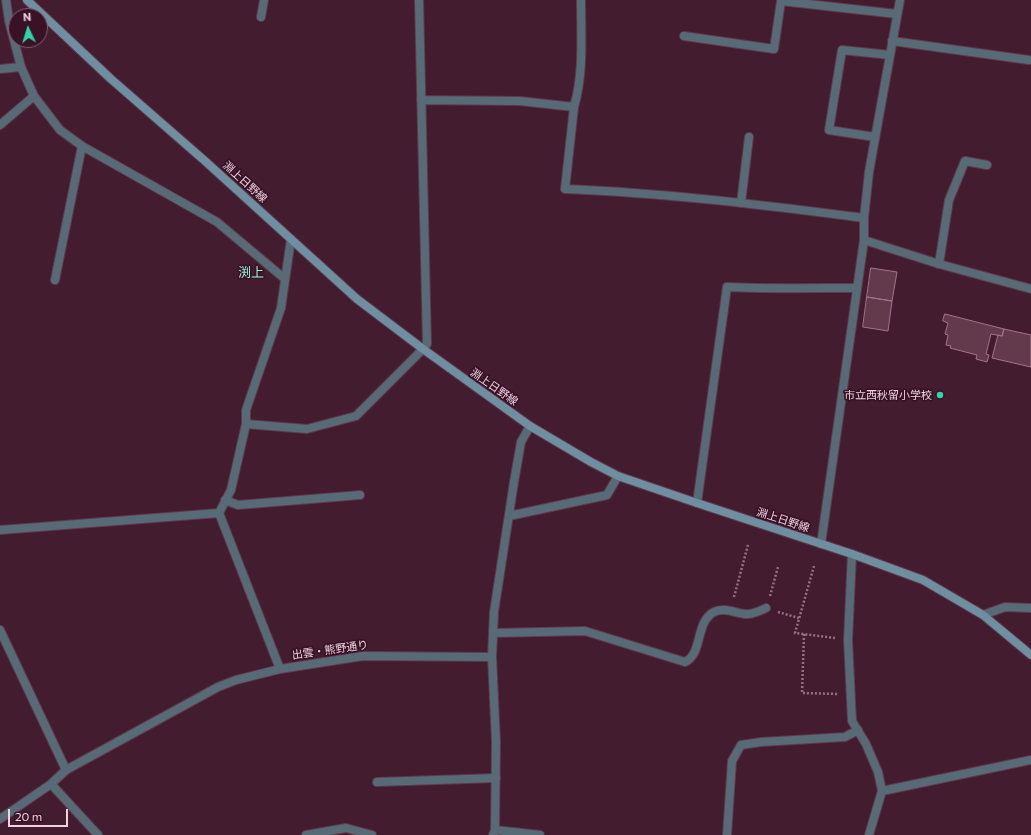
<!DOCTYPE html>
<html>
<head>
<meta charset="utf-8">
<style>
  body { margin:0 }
  #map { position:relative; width:1031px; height:835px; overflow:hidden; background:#441c30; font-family:Commissioner,sans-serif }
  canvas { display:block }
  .north { position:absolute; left:8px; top:8px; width:40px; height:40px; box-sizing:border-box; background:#391226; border:1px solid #815f70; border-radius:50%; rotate:356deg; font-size:11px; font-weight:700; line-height:16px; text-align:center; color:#eed3de }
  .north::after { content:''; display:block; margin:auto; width:14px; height:18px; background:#2cd5ab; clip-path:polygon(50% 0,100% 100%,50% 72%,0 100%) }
  .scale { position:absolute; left:8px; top:809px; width:60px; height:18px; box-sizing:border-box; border:2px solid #eed3de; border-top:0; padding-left:5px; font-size:12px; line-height:14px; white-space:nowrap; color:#eed3de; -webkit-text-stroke:3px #391226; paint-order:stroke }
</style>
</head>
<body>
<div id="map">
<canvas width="1031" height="835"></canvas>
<div class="north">N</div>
<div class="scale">20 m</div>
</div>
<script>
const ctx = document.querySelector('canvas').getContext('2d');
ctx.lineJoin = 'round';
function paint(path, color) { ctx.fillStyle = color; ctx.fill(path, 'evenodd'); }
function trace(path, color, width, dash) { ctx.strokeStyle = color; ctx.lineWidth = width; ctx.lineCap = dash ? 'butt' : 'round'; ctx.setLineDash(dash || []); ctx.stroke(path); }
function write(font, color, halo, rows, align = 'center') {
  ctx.font = font + ' Commissioner,"Noto Sans JP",sans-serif'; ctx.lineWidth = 3.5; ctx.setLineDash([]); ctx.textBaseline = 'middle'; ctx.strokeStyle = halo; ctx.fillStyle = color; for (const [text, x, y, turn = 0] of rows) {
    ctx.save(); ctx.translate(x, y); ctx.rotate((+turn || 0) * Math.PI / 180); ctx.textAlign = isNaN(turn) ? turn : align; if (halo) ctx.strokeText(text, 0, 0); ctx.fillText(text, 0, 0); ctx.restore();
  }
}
const building = new Path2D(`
  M 871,268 L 897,272 L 892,301 L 867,297 Z
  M 867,297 L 892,301 L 888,331 L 863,327 Z
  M 945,314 L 1004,329 L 1002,336 L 991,334 L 986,354 L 989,355 L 987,362 L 976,359 L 977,355 L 950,348 L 951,346 L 946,345 L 948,335 L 945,334 L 948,323 L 943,321 Z
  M 1004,329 L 1031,335 L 1031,367 L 992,358 L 998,335 L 1002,336 Z`);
paint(building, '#63394c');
trace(building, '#a47489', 1);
const service = new Path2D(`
  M 261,17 L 264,0
  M 684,36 L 774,49 L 781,1 L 897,14
  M 892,41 L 1029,60
  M 0,69 L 21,67
  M 574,107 C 584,73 581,36 581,0
  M 939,264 L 949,200 L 965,161 L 987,165
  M 246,424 L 307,429 L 356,416 L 423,349
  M 219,513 L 280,669
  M 983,615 L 1005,607 L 1031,608
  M 493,633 L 585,631 L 685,662 C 703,654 695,622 714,612 C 724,607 735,613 745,614 C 752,615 760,611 766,608
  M 377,782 L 496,778
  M 306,835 L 346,828 L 372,835
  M 727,835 L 732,761 L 741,745 L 761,742 L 845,737 L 858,730`);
const minor = new Path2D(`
  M 6,0 L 9,21 L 21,67 L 34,96 L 60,130 L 82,146 L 217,222 L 285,279
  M 419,0 L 427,344 L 423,349
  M 421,100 L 520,101 L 574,107 L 565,189 C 665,193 765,205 864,218
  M 0,125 L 34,96
  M 875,137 L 829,130 L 842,50 L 890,55
  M 741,203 L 749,137
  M 864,240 L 939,264 L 1031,289
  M 55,280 L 82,146
  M 225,500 L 238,505 L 360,495
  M 697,503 L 727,287 C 770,289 814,288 857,288
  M 509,516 L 607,495 L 618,476
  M 0,530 L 219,513 L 231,490 L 246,424 L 246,410 L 281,308 L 291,239
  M 821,544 L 864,240 L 864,218 L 869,172 L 900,0
  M 852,554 L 848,640 L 852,721 L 866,744 L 878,772 L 882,791 L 869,835
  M 0,630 L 66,770
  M 51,784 L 98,835
  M 882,791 L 1031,760
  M 0,819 L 51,784 L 66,770 L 218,687 L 236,680 L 280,669 L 363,656 L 492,657
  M 495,830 L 540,835
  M 493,835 L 495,830 L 496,742 L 492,657 L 494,612 L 514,482 L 521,442 L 530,426`);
const secondary = new Path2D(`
  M 27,0 L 111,79 L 205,161 L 357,299 L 423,349 L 530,426 L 591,462 L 618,476 L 697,503 L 852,554 L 923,580 L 983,615 L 1031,655`);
trace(service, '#5f394c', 10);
trace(minor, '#5f394c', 10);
trace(secondary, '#5f394c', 10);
trace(new Path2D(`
  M 814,566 L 795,633 L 835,638
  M 770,596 L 778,567
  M 734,597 L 748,545
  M 778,612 L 799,618
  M 804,634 L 802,693 L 838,694`), '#947282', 2.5, [2, 2]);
trace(service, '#576b76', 8);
trace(minor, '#576b76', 8);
trace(secondary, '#6e8fa0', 8);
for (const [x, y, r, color] of [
  [940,395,4,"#2cd5ab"]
]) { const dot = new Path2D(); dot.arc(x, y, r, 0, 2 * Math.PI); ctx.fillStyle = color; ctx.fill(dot); trace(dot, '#391226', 1.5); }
write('11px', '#eed3de', '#391226', [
  ["淵上日野線",245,182,42],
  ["淵上日野線",494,387,35],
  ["淵上日野線",783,520,18],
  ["出雲・熊野通り",330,650,-8]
]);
write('11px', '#eed3de', '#391226', [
  ["市立西秋留小学校",932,395]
], 'right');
write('13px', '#92f0d2', '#391226', [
  ["渕上",251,273]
]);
</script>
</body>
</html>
